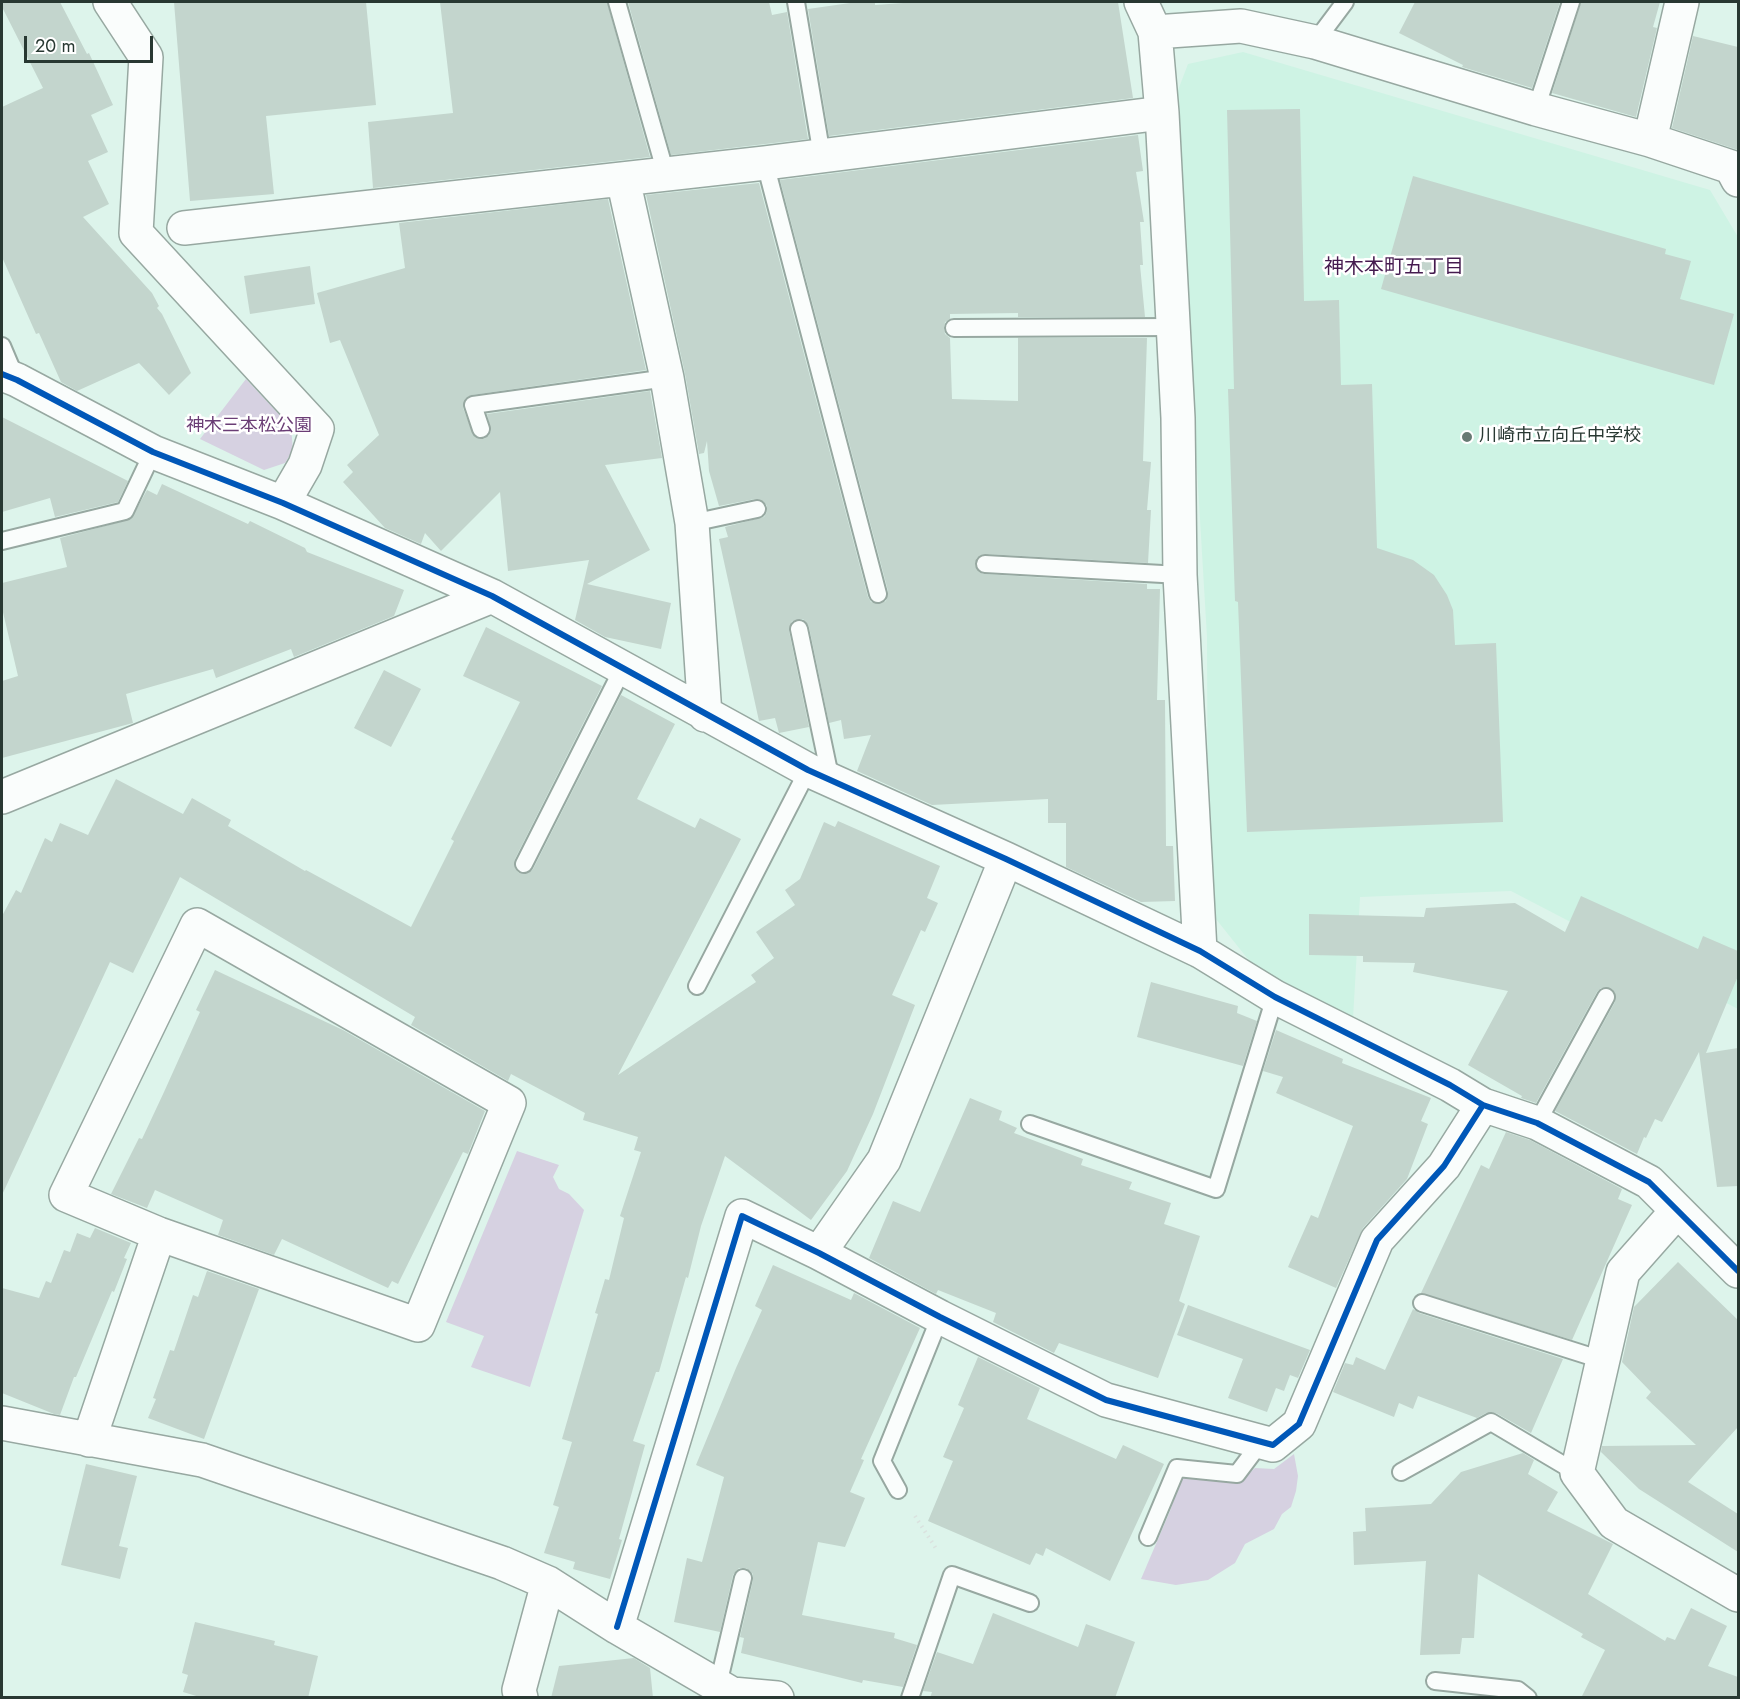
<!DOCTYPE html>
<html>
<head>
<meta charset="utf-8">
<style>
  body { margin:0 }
  #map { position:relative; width:1740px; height:1699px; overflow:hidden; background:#ddf4eb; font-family:Jost,sans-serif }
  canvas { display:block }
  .frame { position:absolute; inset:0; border:3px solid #283832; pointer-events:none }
  .scale { position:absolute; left:24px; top:36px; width:129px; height:27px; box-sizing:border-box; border:3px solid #283832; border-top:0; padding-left:8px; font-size:18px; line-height:21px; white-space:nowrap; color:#283832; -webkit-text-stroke:4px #fff; paint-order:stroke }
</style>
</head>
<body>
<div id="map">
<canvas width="1740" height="1699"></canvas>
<div class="frame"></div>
<div class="scale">20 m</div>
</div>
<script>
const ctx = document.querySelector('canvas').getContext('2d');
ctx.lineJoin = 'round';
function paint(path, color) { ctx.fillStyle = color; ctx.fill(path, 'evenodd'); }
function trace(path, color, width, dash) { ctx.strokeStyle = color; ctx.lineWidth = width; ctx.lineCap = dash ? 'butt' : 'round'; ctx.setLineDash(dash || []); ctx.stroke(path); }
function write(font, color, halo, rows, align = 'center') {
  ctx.font = font + ' Jost,"Noto Sans JP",sans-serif'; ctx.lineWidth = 5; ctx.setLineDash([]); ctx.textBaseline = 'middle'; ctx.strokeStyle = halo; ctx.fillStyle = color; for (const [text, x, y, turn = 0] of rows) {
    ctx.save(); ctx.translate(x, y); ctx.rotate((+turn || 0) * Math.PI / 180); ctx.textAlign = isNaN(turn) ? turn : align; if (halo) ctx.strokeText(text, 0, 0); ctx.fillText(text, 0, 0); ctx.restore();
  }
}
paint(new Path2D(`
  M 1243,52 L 1710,190 L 1738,237 L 1738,1009 L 1511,891 L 1360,897 L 1353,1019 L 1255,968 L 1208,909 L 1207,637 L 1175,98 L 1188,64 Z`), '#cef3e4');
paint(new Path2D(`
  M 246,379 L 291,427 L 293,450 L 285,463 L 264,470 L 200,439 Z
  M 517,1151 L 559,1165 L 553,1177 L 559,1189 L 569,1194 L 584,1210 L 530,1387 L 471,1367 L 484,1336 L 446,1322 Z
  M 1294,1454 L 1298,1476 L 1296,1491 L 1291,1507 L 1282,1514 L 1274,1529 L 1245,1544 L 1235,1563 L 1208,1580 L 1176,1585 L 1141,1579 L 1170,1511 L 1181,1478 L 1240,1482 L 1255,1468 L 1274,1469 Z`), '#d6d1e1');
paint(new Path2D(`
  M 2,2 L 60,2 L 87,54 L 89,53 L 113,105 L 91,115 L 108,152 L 88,161 L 109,204 L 83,217 L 152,293 L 159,306 L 157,308 L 162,314 L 191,373 L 169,395 L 139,363 L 77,391 L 61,382 L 39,333 L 36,334 L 2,257 L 2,107 L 43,88 L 2,7 Z
  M 174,2 L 366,2 L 376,105 L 266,116 L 274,194 L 190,201 Z
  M 440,2 L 607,2 L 650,157 L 373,188 L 368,122 L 453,113 Z
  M 628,2 L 769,2 L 772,15 L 787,12 L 808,139 L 671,155 Z
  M 857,2 L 875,2 L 875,5 L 917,2 L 1118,2 L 1133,98 L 829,136 L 808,9 Z
  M 1415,2 L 1560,2 L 1532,88 L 1462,67 L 1463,65 L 1399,33 Z
  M 1581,2 L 1660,2 L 1653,27 L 1657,28 L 1636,117 L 1552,93 Z
  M 1693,36 L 1738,47 L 1738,150 L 1672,128 Z
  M 1300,109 L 1304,301 L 1339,300 L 1341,385 L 1372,384 L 1377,548 L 1413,560 L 1434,575 L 1447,595 L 1453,610 L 1455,645 L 1496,643 L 1503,822 L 1247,832 L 1238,602 L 1235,601 L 1228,389 L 1234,389 L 1227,110 Z
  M 1138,135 L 1143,171 L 1136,172 L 1144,222 L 1140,222 L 1143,265 L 1140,265 L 1145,317 L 1018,317 L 1018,313 L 950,314 L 950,319 L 945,322 L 944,329 L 945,334 L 950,338 L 952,399 L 1018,401 L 1018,338 L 1147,338 L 1143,461 L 1151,462 L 1147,510 L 1151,510 L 1148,563 L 986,554 L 977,558 L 975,564 L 979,572 L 984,574 L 1147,584 L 1147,589 L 1160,589 L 1157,700 L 1165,700 L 1166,846 L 1173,846 L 1175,901 L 1141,902 L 1066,867 L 1066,823 L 1048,823 L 1048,799 L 932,805 L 857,771 L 871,735 L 844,739 L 841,720 L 829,723 L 809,627 L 803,619 L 792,621 L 789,631 L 809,727 L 779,733 L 775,718 L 759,721 L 719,539 L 728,537 L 725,527 L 764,517 L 767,512 L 767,506 L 764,502 L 755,499 L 719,506 L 709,471 L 707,441 L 704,453 L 699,454 L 685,374 L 646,195 L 759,183 L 868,597 L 871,602 L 880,604 L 886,601 L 888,591 L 780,180 Z
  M 1413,176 L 1666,249 L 1665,254 L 1691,261 L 1680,299 L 1734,314 L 1714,385 L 1381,289 Z
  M 608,199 L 646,370 L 472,395 L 466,398 L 463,408 L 474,436 L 484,439 L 488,436 L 491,431 L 487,414 L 650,391 L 662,458 L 605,465 L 650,550 L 587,584 L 671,603 L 661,649 L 605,637 L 575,620 L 589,560 L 508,571 L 500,492 L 441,551 L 425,533 L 421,544 L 385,528 L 343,482 L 353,472 L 347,465 L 379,435 L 340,340 L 330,343 L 317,293 L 405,268 L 399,223 Z
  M 310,266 L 315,304 L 250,314 L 244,276 Z
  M 2,417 L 128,481 L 118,502 L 55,517 L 50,498 L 2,512 Z
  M 162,484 L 248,524 L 250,521 L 305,548 L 307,552 L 404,590 L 394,616 L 294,657 L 291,649 L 216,678 L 213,669 L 126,694 L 133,723 L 2,758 L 2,681 L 18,676 L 2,608 L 2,583 L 67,567 L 60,538 L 131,519 L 147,490 L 157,495 Z
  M 486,627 L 602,686 L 515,859 L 514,865 L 519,873 L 525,874 L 533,869 L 621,695 L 675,724 L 637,799 L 695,828 L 700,818 L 741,839 L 618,1075 L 756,982 L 751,975 L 774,958 L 756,932 L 795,905 L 785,890 L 800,879 L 824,822 L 835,827 L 838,821 L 940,866 L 927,898 L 938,903 L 925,932 L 921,930 L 892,995 L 915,1005 L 873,1114 L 847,1171 L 811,1220 L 725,1156 L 701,1226 L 688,1278 L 686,1277 L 659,1372 L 656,1372 L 633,1441 L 645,1445 L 619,1539 L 622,1540 L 610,1579 L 573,1569 L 575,1562 L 544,1553 L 559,1507 L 553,1505 L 572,1442 L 562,1439 L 598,1314 L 595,1313 L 605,1279 L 609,1280 L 624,1218 L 620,1216 L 641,1152 L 634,1150 L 638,1137 L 583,1120 L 585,1113 L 511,1074 L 508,1081 L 411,1025 L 415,1017 L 180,877 L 133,973 L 110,962 L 2,1195 L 2,916 L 16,890 L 21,893 L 45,838 L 52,842 L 60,823 L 88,835 L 116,779 L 183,814 L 192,798 L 231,820 L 228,826 L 305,871 L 306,870 L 411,927 L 454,841 L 451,839 L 520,702 L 463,676 Z
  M 384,670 L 421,689 L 391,747 L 354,728 Z
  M 1581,896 L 1698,949 L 1703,936 L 1738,951 L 1738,976 L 1706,1053 L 1738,1048 L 1738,1186 L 1717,1187 L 1699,1052 L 1662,1122 L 1655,1119 L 1646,1138 L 1644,1137 L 1637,1154 L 1555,1111 L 1615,1002 L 1615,992 L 1610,988 L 1601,988 L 1597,992 L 1536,1103 L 1521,1098 L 1522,1096 L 1468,1065 L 1508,991 L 1413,972 L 1415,963 L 1363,962 L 1363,956 L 1309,955 L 1309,914 L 1424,917 L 1426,908 L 1515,903 L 1565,932 Z
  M 215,970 L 343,1030 L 485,1111 L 468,1154 L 463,1152 L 398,1284 L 392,1281 L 388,1288 L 282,1239 L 274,1255 L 218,1235 L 223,1220 L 155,1190 L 147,1208 L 111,1194 L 139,1138 L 142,1139 L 164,1092 L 200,1012 L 196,1010 Z
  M 1151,982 L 1238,1006 L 1237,1013 L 1257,1021 L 1243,1066 L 1137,1037 Z
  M 1276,1030 L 1343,1059 L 1342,1063 L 1431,1098 L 1421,1121 L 1428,1124 L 1407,1179 L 1363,1228 L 1336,1288 L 1288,1267 L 1311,1215 L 1318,1218 L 1353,1126 L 1276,1093 L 1283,1077 L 1263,1071 Z
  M 970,1098 L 1002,1111 L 999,1120 L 1017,1128 L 1014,1133 L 1083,1159 L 1081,1165 L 1132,1182 L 1129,1189 L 1171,1203 L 1164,1224 L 1200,1236 L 1179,1301 L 1185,1304 L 1158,1378 L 1059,1343 L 1054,1353 L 993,1322 L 996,1313 L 938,1290 L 936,1294 L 869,1258 L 893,1201 L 920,1212 Z
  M 1506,1132 L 1530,1140 L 1622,1189 L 1618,1199 L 1632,1205 L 1572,1340 L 1421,1293 L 1481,1165 L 1489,1169 Z
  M 95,1228 L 131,1243 L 124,1258 L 127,1259 L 114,1292 L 112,1291 L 76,1377 L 74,1377 L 60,1415 L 54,1414 L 2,1393 L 2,1288 L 39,1298 L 46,1281 L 51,1283 L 64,1250 L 70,1252 L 77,1233 L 90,1238 Z
  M 1678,1262 L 1738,1320 L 1738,1427 L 1688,1482 L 1738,1514 L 1738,1552 L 1639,1489 L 1601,1452 L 1602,1446 L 1696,1445 L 1646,1398 L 1651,1392 L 1622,1362 L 1634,1307 Z
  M 773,1265 L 851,1300 L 854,1293 L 920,1328 L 861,1459 L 864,1460 L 850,1492 L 865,1498 L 845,1547 L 818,1542 L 802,1615 L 895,1633 L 894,1638 L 917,1645 L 903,1687 L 863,1680 L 862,1683 L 741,1653 L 744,1638 L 740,1637 L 753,1580 L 753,1574 L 746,1568 L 739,1568 L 733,1575 L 720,1632 L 674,1622 L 687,1558 L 702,1562 L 724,1477 L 696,1465 L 736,1368 L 762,1310 L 755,1306 Z
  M 207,1271 L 259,1289 L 204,1439 L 148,1418 L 156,1399 L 153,1398 L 170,1350 L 174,1351 L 193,1295 L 198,1297 Z
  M 1188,1305 L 1310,1350 L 1298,1378 L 1290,1375 L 1284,1391 L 1276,1388 L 1267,1412 L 1228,1398 L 1243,1359 L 1177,1335 Z
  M 1413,1309 L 1419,1313 L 1563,1359 L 1531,1433 L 1496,1413 L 1486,1413 L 1477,1418 L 1418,1396 L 1413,1409 L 1399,1403 L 1394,1417 L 1333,1392 L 1345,1363 L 1353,1365 L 1356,1357 L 1385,1370 Z
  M 978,1357 L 1040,1388 L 1027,1419 L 1116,1459 L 1123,1445 L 1164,1464 L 1110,1581 L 1046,1548 L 1043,1556 L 1036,1553 L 1030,1565 L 928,1521 L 953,1461 L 943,1457 L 964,1408 L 958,1405 Z
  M 1523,1453 L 1534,1460 L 1528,1474 L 1558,1492 L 1547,1511 L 1613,1544 L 1588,1594 L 1665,1641 L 1667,1637 L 1675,1640 L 1691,1608 L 1727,1626 L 1708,1666 L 1738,1677 L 1738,1698 L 1581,1698 L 1605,1650 L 1581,1637 L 1583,1634 L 1478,1574 L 1474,1638 L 1462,1638 L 1460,1654 L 1420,1655 L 1426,1561 L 1354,1565 L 1353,1532 L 1366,1531 L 1365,1508 L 1431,1504 L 1461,1472 Z
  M 86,1464 L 137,1476 L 119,1546 L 128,1548 L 120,1579 L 61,1565 Z
  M 993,1613 L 1078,1647 L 1086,1624 L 1135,1642 L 1115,1698 L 930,1698 L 932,1692 L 923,1691 L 937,1652 L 973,1664 Z
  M 195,1622 L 275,1641 L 274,1645 L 318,1656 L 308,1698 L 203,1698 L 183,1692 L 188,1675 L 182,1673 Z
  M 634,1658 L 650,1668 L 653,1698 L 551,1698 L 559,1666 Z`), '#c3d5cd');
const service = new Path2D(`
  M 617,2 L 666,174
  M 796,2 L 822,156
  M 1315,42 L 1345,2
  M 1536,109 L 1571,2
  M 765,163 L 878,594
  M 954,328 L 1173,327
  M 2,346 L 16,379
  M 481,429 L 473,405 L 667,378
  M 692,523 L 757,509
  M 2,541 L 125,511 L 153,452
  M 985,564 L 1180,575
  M 799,629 L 831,781
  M 524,864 L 623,668
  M 697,986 L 808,770
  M 1537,1123 L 1606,997
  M 1030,1124 L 1216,1189 L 1275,997
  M 1422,1303 L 1602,1360
  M 1401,1472 L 1491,1422 L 1577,1473
  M 898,1490 L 882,1461 L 940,1317
  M 1148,1537 L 1177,1468 L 1237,1474 L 1261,1442
  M 1435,1681 L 1518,1690 L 1528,1698
  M 718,1685 L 743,1578
  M 910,1698 L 952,1575 L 1030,1603`);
const minor = new Path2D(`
  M 110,2 L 146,57 L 136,233 L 317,429 L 305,465 L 283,503
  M 1141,2 L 1155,32 L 1162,113 L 1178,418 L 1180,575 L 1200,951
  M 1155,32 L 1241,26 L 1315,42 L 1536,109 L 1650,140 L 1731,167 L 1738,180
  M 1650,140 L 1682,2
  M 623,179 L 667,378 L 692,523 L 705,715
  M 184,228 L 765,163 L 1162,113
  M 2,374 L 17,380 L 153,452 L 283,503 L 492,596 L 808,770 L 1006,859 L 1200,951 L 1275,997 L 1450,1085 L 1483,1105 L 1537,1123 L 1649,1182 L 1738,1271
  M 2,797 L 492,596
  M 197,925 L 509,1103 L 418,1325 L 159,1234 L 66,1195 Z
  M 1677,1211 L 1623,1272 L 1577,1473 L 1614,1523 L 1738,1595
  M 819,1253 L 884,1160 L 1006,859
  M 2,1423 L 202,1460 L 502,1563 L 548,1583 L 617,1627 L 732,1694 L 777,1698
  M 89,1440 L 159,1234
  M 617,1627 L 742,1216 L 819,1253 L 940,1317 L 1106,1400 L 1273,1445 L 1299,1424 L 1377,1240 L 1444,1166 L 1483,1105
  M 521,1698 L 519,1690 L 548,1583`);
trace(service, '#97a8a1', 20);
trace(minor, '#97a8a1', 36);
trace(new Path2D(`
  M 915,1516 L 937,1550`), '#dae2df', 4, [1.5, 4.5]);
trace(service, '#fafdfc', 16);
trace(minor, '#fafdfc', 33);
trace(new Path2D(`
  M 2,374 L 17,380 L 153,452 L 283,503 L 492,596 L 808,770 L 1006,859 L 1200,951 L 1275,997 L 1450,1085 L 1483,1105 L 1537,1123 L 1649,1182 L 1738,1271
  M 617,1627 L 742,1216 L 819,1253 L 940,1317 L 1106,1400 L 1273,1445 L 1299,1424 L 1377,1240 L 1444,1166 L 1483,1105`), '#0057b8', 6);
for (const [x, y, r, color] of [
  [1467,437,6,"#677a73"]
]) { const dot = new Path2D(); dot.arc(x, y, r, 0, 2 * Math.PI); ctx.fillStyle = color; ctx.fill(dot); trace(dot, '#fff', 2); }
write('18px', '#6a3d75', '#fff', [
  ["神木三本松公園",249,427]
]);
write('18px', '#283832', '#fff', [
  ["川崎市立向丘中学校",1479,437]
], 'left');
write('20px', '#451b4f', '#fff', [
  ["神木本町五丁目",1394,268]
]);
</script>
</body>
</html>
